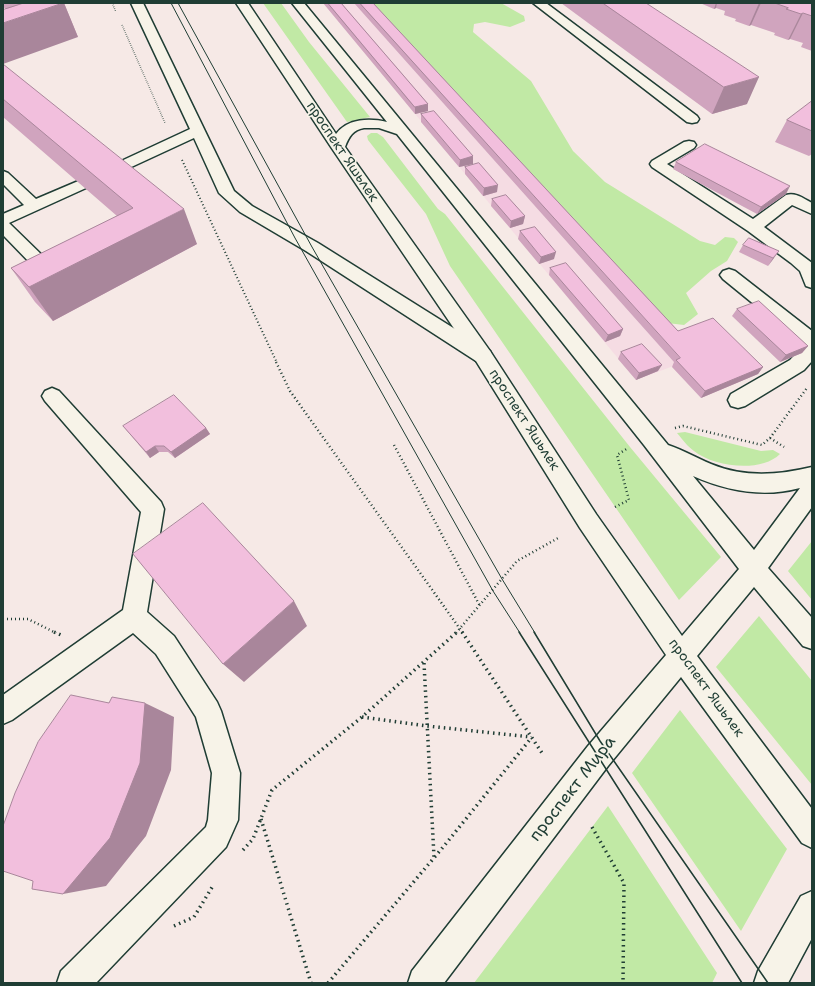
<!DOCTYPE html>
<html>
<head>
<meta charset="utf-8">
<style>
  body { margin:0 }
  #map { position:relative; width:815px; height:986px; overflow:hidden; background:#f6e9e6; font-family:"Shantell Sans",sans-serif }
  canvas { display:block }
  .frame { position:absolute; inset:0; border:4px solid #1f3d34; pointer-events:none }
</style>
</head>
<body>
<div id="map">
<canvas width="815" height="986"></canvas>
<div class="frame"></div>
</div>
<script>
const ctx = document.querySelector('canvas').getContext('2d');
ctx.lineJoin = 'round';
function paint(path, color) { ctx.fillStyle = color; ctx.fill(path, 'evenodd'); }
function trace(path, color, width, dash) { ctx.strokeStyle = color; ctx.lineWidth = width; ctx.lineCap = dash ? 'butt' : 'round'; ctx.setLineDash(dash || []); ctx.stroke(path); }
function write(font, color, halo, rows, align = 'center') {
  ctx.font = font + ' "Shantell Sans",sans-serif'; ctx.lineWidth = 3.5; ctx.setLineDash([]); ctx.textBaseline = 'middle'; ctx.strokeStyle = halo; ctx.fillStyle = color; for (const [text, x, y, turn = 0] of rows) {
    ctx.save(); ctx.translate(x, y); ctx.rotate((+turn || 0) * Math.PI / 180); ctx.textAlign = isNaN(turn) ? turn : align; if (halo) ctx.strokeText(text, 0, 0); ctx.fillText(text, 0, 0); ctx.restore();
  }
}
paint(new Path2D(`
  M 323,3 L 367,3 L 692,359 L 636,380 Z`), '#f5dce3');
paint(new Path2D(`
  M 263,3 L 281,3 L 309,42 L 370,117 L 347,122 Z
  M 370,3 L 501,3 L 524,16 L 525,21 L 510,27 L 485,22 L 474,24 L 473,32 L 531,81 L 573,151 L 605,182 L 700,241 L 715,245 L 725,237 L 734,238 L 738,242 L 727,261 L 711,271 L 686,293 L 698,314 L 684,325 L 667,323 Z
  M 371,133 L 377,133 L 383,137 L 438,209 L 445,214 L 630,447 L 721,557 L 679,600 L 450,266 L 426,214 L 368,140 L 367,136 Z
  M 685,432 L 761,451 L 773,450 L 780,454 C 761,473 714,467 694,451 C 688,447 682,439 677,433 Z
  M 812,541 L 812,600 L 788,571 Z
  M 759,616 L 812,681 L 812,785 L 716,667 Z
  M 680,710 L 787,849 L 741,931 L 632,773 Z
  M 608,806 L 717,973 L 712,983 L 474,983 Z`), '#c1e9a5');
const minor = new Path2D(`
  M 131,3 L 143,3 L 234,191 L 252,206 L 318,243 L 490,351 L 492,356 L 490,361 L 483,363 L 476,361 L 306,251 L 240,212 L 219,193 L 194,138 L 114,175 L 109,176 L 104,175 L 102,172 L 104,169 L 190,129 Z
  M 533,3 L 546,3 L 697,116 L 699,119 L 697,122 L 692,123 L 687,122 Z
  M 689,141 L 694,142 L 696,145 L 694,148 L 667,164 L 753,219 L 786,195 C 795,192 803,198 812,203 L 812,214 L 792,205 L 764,227 L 812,263 L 812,288 L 806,286 L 800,271 L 791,263 L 748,231 L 652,167 L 650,164 L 652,161 L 684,142 Z
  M 3,171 L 8,173 L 36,199 L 76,182 L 81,180 L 86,182 L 89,185 L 86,188 L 9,223 L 47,260 L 49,264 L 47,268 L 41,270 L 35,268 L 3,235 L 3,214 L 24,205 L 3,184 Z
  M 729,269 L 735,271 L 812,331 L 812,361 L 804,370 L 745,406 L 738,408 L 731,406 L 728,400 L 731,394 L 790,360 L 804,345 L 723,279 L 720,275 L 723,271 Z
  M 52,388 L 59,391 L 161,502 L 164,509 L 147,612 L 174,636 L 217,702 L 221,711 L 240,773 L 238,820 L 226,847 L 96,983 L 57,983 L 61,971 L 206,827 L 208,820 L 212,773 L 196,717 L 156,654 L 133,633 L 12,720 L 3,724 L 3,695 L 123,610 L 141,512 L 45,401 L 42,396 L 45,391 Z`);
const major = new Path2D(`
  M 236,3 L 248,3 L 336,134 C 348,118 370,118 387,122 L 292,3 L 304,3 L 668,445 C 683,450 697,458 711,464 C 745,478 778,475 812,467 L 812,507 L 768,568 L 812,618 L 812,649 L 803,646 L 754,587 L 697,656 L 812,809 L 812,848 L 802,843 L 681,677 L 608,766 L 444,983 L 408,983 L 412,971 L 588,746 L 666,655 L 580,528 L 476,361 L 331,147 ZM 364,128 L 379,128 L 397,134 L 644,445 L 739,569 L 682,636 L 596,514 L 490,351 L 345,147 C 349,136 353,130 364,128 ZM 693,476 C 727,491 763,498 800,488 L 754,550 Z
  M 812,891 L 812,938 L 788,983 L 754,983 L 758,971 L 801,896 Z`);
trace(minor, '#1f3d34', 3);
trace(major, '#1f3d34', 3);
trace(new Path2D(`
  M 112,3 L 116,12
  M 122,25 L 165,123`), '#1f3d34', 1.5, [0.5, 1.5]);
trace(new Path2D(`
  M 182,160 L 277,363`), '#1f3d34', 2, [1, 2.5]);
trace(new Path2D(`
  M 276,362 L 290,391 L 463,633
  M 675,428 L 683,426 L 762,445 L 770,438 L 807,388
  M 770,438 L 784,447
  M 394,445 L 480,606
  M 615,507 L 629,500 L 617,455 L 628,448
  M 3,619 L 28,619 L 56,633
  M 456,633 L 517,561 L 560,537`), '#1f3d34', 2.5, [1, 3]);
trace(new Path2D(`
  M 54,632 L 61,635
  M 462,632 L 542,753
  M 424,663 L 434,857
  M 362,717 L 427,726 L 531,737
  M 261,819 L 311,983
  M 592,827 L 624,883 L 623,983
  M 243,850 L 253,839 L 272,790 L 362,717 L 457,632
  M 174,926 L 194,917 L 214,884
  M 328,983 L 444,846 L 532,737`), '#1f3d34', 3.5, [1.5, 4]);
paint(minor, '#f7f3e8');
paint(major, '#f7f3e8');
trace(new Path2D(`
  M 171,3 L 295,238 L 493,591 L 520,633
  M 178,3 L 312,247 L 502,579 L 535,633`), '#1f3d34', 1);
trace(new Path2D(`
  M 519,632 L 742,983
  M 534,632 L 600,741 L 768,983`), '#1f3d34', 1.5);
paint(new Path2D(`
  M 3,3 L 64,3 L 78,37 L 6,9 L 3,7 Z
  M 323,3 L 341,3 L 428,104 L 428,111 L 415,114 Z
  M 354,3 L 373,3 L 678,331 L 763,367 L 758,374 L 701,398 L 672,367 L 674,362 Z
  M 561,3 L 646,3 L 747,104 L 712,114 Z
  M 700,3 L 812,3 L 812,51 L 801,47 L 803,43 L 790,39 L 788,40 L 774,35 L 775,33 L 751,25 L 749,26 L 735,21 L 736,19 L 724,15 L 725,11 L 716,8 L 714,9 Z
  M 3,64 L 197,244 L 53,321 L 35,302 L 11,268 L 117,216 L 3,117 Z
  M 812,101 L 812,154 L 809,156 L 775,142 L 787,120 Z
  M 421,114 L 473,164 L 459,167 L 421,122 Z
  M 676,162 L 786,194 L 757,214 L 673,169 Z
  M 465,167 L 497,192 L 483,196 L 465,174 Z
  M 492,199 L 525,216 L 523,224 L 510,228 L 491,206 Z
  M 520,231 L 554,259 L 539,264 L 518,239 Z
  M 743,245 L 774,258 L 768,266 L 739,252 Z
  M 550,268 L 623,329 L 620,336 L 605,342 L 549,275 Z
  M 737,309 L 808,346 L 802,353 L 780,362 L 732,316 Z
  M 621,352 L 658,371 L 636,380 L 618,359 Z
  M 123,426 L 206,428 L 210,434 L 175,458 L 168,452 L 159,452 L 150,458 L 128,432 Z`), '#d0a4be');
paint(new Path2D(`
  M 64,3 L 78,37 L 3,64 L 3,23 Z
  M 716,3 L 717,3 L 716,8 L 714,9 Z
  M 759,3 L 761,3 L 751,25 L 749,26 Z
  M 803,13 L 790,39 L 788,40 L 801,14 Z
  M 759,77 L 747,104 L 712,114 L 724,87 Z
  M 428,104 L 428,111 L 415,114 L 415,107 Z
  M 473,156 L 473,164 L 459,167 L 460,160 Z
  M 498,185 L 497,192 L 483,196 L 484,188 Z
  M 790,186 L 786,194 L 757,214 L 761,207 Z
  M 184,209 L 197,244 L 53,321 L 29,287 Z
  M 525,216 L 523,224 L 510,228 L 511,221 Z
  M 779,251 L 774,258 L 768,266 L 773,258 Z
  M 556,252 L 554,259 L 539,264 L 541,257 Z
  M 623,329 L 620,336 L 605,342 L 608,335 Z
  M 808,346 L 802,353 L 780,362 L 786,355 Z
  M 662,365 L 658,371 L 636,380 L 639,373 Z
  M 763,367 L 758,374 L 701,398 L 705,391 Z
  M 206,428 L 210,434 L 175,458 L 171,452 Z
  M 155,446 L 159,452 L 150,458 L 146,452 Z
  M 294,601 L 307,626 L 244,682 L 223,664 Z
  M 145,703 L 174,717 L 171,770 L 146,836 L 106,886 L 63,894 Z`), '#a9869b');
const building = new Path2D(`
  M 24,3 L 63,3 L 3,23 L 3,10 Z
  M 328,3 L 341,3 L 428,104 L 415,107 Z
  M 360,3 L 373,3 L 678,331 L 713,318 L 763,367 L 705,391 L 676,360 L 680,358 Z
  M 603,3 L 646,3 L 759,77 L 724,87 Z
  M 775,3 L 812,3 L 812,16 L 803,13 L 801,14 L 786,9 L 788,8 Z
  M 3,64 L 184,209 L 29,287 L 11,268 L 133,208 L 3,99 Z
  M 812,101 L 812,131 L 787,120 Z
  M 434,111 L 473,156 L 460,160 L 421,114 Z
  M 705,144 L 790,186 L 761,207 L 676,162 Z
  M 479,163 L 498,185 L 484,188 L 465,167 Z
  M 506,195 L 525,216 L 511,221 L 492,199 Z
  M 535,227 L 556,252 L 541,257 L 520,231 Z
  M 749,238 L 779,251 L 773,258 L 743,245 Z
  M 566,263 L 623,329 L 608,335 L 550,268 Z
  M 759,301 L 808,346 L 786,355 L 737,309 Z
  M 642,344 L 662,365 L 639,373 L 621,352 Z
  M 174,395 L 206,428 L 171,452 L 164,446 L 155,446 L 146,452 L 123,426 Z
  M 203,503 L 294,601 L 223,664 L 133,554 Z
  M 71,695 L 109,703 L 112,697 L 145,703 L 140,763 L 110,838 L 63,894 L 32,889 L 33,881 L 3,871 L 3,826 L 15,793 L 38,742 Z`);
paint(building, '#f2bfdd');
trace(building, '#a9869b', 1);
write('14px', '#1f3d34', '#f7f3e8', [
  ["проспект Яшьлек",342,152,56],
  ["проспект Яшьлек",524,420,57],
  ["проспект Яшьлек",706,688,54]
]);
write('17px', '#1f3d34', '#f7f3e8', [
  ["проспект Мира",573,789,-52]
]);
</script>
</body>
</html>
